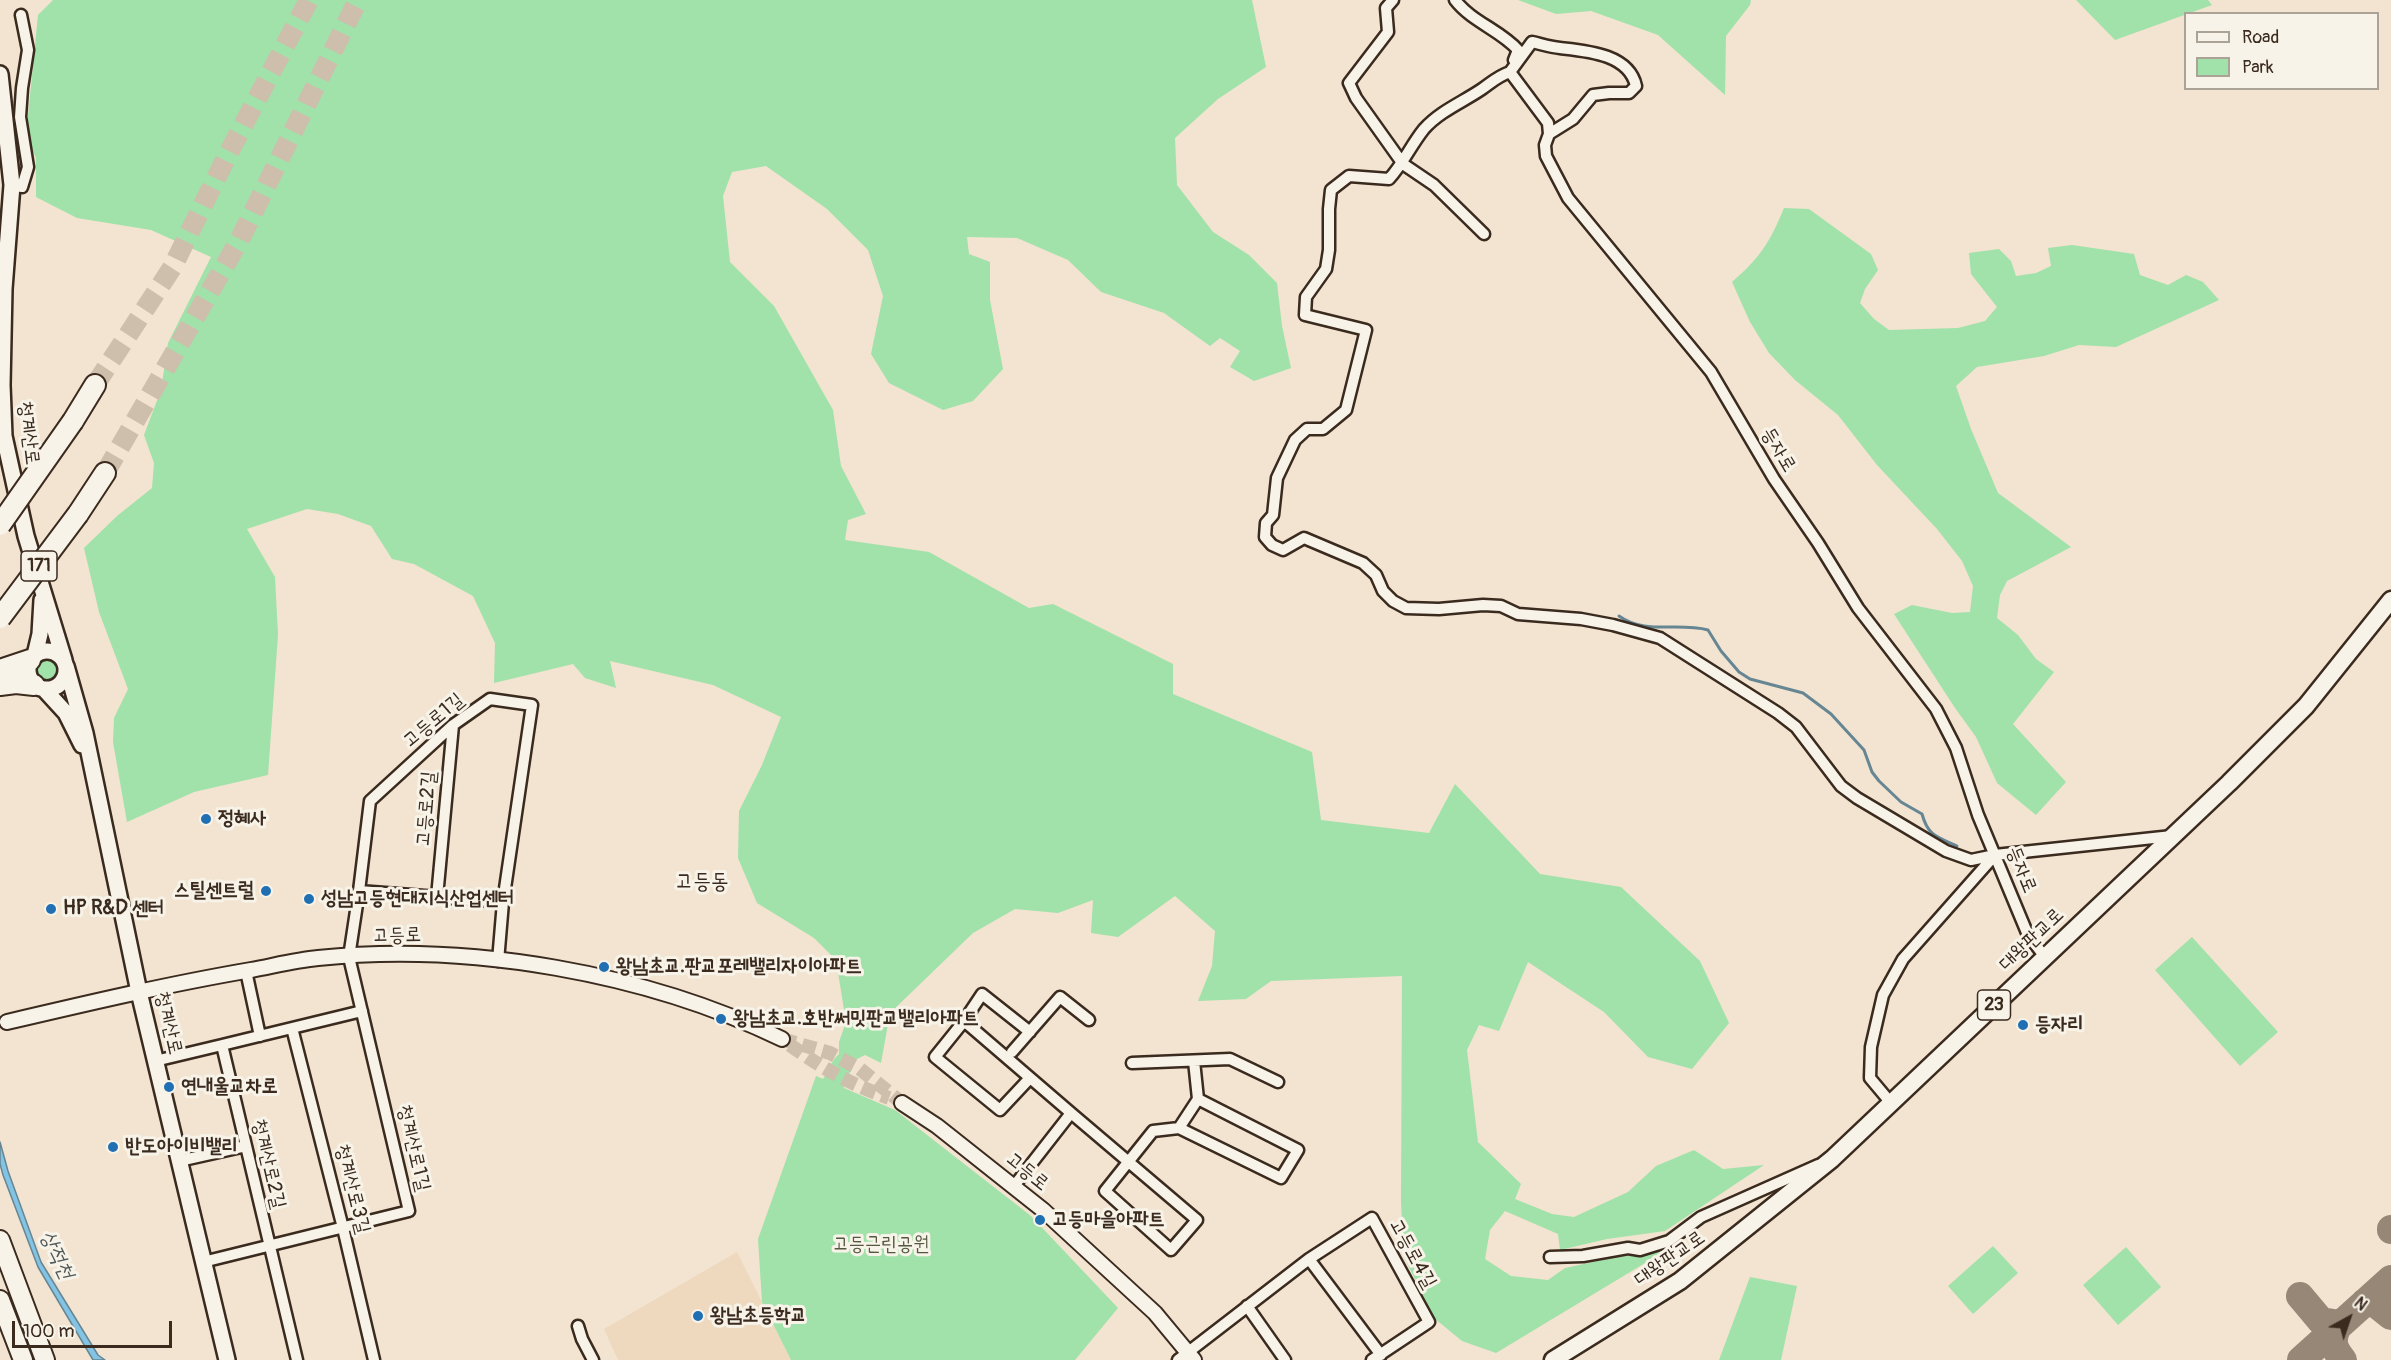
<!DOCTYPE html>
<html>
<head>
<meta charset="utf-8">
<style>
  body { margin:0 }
  #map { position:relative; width:2391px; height:1360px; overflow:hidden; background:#f2e4d0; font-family:Pangolin,sans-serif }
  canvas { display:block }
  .legend { position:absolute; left:2184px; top:12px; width:195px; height:78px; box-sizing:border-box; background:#f7f3e8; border:2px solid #aca397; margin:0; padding:8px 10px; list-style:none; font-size:18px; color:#3b2a1e }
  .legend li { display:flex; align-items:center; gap:12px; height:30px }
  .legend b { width:30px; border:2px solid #aca397 }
  .north { position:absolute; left:2319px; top:1288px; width:60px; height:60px; -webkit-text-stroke:4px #f7f3e8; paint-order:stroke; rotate:40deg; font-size:16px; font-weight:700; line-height:24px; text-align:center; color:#3b2a1e }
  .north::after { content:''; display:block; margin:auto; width:21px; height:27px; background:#3b2a1e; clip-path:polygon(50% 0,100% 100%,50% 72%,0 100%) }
  .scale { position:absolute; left:12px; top:1321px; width:160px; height:27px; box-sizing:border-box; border:3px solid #3b2a1e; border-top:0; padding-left:8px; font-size:18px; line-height:21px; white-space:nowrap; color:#3b2a1e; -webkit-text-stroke:4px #f7f3e8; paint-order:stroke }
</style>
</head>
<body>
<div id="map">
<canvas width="2391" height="1360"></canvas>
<ul class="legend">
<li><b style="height:8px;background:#f7f3e8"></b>Road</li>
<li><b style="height:16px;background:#a1e1aa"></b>Park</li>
</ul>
<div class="north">N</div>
<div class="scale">100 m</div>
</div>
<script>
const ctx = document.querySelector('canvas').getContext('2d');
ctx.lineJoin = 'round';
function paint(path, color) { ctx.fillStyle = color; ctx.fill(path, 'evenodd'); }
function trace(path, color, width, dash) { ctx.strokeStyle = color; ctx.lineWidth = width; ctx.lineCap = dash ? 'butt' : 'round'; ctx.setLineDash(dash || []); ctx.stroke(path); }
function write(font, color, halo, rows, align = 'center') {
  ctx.font = font + ' Pangolin,"Poor Story",sans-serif'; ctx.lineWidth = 6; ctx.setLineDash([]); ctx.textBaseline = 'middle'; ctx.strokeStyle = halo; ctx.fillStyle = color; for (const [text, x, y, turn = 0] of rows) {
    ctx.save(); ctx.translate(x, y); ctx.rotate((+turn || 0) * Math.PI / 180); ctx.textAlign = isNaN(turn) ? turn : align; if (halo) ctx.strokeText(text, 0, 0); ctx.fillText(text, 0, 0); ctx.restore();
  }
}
paint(new Path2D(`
  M 737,1252 L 791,1360 L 618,1360 L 604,1329 Z`), '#eed9bf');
paint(new Path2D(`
  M 53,0 L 1252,0 L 1266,67 L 1218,99 L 1175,138 L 1177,185 L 1213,232 L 1249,255 L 1277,283 L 1282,326 L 1291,368 L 1254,381 L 1230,367 L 1240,351 L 1220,338 L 1210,346 L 1164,313 L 1101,292 L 1068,260 L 1017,238 L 967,237 L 969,254 L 990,262 L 990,300 L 1003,369 L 973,401 L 943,410 L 889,383 L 871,354 L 883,296 L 868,250 L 827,209 L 766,166 L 732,172 L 723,196 L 730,262 L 774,306 L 833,410 L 841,466 L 866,514 L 848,520 L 845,540 L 929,552 L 1029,608 L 1053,604 L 1173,664 L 1173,694 L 1312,752 L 1321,820 L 1429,833 L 1455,784 L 1540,874 L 1621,887 L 1700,961 L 1729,1023 L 1692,1069 L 1648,1057 L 1604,1012 L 1528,962 L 1499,1031 L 1479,1025 L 1467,1050 L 1478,1142 L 1521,1184 L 1515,1199 L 1552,1214 L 1574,1217 L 1628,1192 L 1656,1166 L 1694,1150 L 1723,1169 L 1764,1165 L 1665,1231 L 1607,1239 L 1560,1250 L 1558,1234 L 1505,1211 L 1490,1230 L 1485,1259 L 1511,1276 L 1548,1280 L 1565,1268 L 1612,1258 L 1665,1251 L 1496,1353 L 1462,1341 L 1434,1318 L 1404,1257 L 1401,1203 L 1402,976 L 1271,981 L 1246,999 L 1198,1001 L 1212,966 L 1215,931 L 1175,896 L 1118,937 L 1091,933 L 1093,900 L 1058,913 L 1015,909 L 973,933 L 890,1013 L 881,1063 L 865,1055 L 855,1060 C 853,1071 845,1077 844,1088 L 895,1110 L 1031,1216 L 1118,1308 L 1075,1360 L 791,1360 L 762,1302 L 758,1239 L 816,1076 L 823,1079 C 829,1070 831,1061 839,1054 L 839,1042 L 846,1022 L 836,960 L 814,938 L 757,903 L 738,858 L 739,811 L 762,765 L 781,717 L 713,685 L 610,661 L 616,688 L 585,678 L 573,664 L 494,683 L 495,643 L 473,596 L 414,564 L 392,559 L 371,526 L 338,514 L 307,509 L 247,529 L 275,577 L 278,635 L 268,775 L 194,792 L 127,822 L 113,742 L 114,718 L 128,689 L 99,612 L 84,548 L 117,516 L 152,488 L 154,463 L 144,435 L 161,390 L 168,343 L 211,257 L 151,230 L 77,218 L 36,197 L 36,158 L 26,136 L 38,15 Z
  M 1518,0 L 1751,0 L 1750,5 L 1726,36 L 1725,95 L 1658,35 L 1591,11 L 1556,14 Z
  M 2076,0 L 2208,0 L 2212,5 L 2115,40 Z
  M 1784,208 L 1809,209 L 1871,254 L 1878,270 L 1865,289 L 1860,303 L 1874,319 L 1889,330 L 1958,328 L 1985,321 L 1997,307 L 1971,274 L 1969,253 L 1999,249 L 2011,261 L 2016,276 L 2036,273 L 2051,266 L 2048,248 L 2072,245 L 2134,254 L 2140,275 L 2168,285 L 2186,275 L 2203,282 L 2219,300 L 2116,347 L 2079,345 L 2044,356 L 1977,367 L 1956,386 L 1971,429 L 1998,493 L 2071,547 L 2007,581 L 2000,595 L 1997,618 L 2018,635 L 2036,659 L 2054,672 L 2013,724 L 2066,782 L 2036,815 L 1997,783 L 1976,737 L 1955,708 L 1894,614 L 1912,605 L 1952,613 L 1970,612 L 1973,586 L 1962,561 L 1937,529 L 1877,465 L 1838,415 L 1795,380 L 1769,353 L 1750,322 L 1732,282 C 1760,258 1770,242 1784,208 Z
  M37 670a10 10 0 1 1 20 0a10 10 0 1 1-20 0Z
  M 2192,937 L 2278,1032 L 2240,1066 L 2155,970 Z
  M 1993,1246 L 2018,1273 L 1973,1314 L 1948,1286 Z
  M 2126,1247 L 2161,1287 L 2118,1325 L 2083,1285 Z
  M 1750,1277 L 1797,1286 L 1781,1360 L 1719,1360 Z`), '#a1e1aa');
const water = new Path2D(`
  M 0,1142 L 8,1171 L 41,1262 L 98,1355 L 105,1360 L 93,1360 L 38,1267 L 3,1175 L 0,1164 Z`);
paint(water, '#83c3e3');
trace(water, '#668694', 1.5);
trace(new Path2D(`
  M 1619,616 C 1645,635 1678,622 1708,630 L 1721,651 L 1739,672 L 1750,679 L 1803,693 L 1831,714 L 1864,750 L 1872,772 L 1879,781 L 1901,802 L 1922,814 C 1928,836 1937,837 1957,846`), '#668694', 3);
trace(new Path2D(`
  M 2391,1229 L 2391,1230
  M 2300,1296 L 2321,1321 L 2340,1324
  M 2365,1302 L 2376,1304 L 2391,1316
  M 2337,1328 C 2331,1342 2334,1349 2343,1360
  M 2301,1360 L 2391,1279`), '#968777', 28);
trace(new Path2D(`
  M 782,1039 L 830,1053 L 860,1069 L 902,1103
  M 790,1045 C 825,1070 848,1083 889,1098`), '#cdbfac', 14, [14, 7]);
trace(new Path2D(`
  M 95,385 L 172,268 L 227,156 L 309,0
  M 105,473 L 239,241 L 358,0`), '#cdbfac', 20, [20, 10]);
const minor = new Path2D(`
  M 1393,0 L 1386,8 L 1388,32 L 1349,83 L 1356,98 L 1403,164 L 1434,185 L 1484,234
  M 1455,0 C 1472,22 1500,30 1518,50 L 1514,60
  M 1510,72 C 1498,76 1492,82 1482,89 C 1463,102 1440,111 1424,129 C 1411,145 1403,164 1389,179 L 1349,176 L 1331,190 L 1329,209 L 1329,250 L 1326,269 L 1306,297 L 1305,315 L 1366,330 L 1346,410 L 1323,429 L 1307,429 L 1295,440 L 1277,478 L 1273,515 L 1266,523 L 1265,537 L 1272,545 L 1283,550 L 1304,538 L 1363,563 L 1376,575 L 1383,591 L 1393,601 L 1406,608 L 1439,609 L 1483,605 L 1501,606 L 1518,614 L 1581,619 L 1613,625 L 1660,638 L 1778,713 L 1796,727 L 1841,786 L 1857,798 L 1946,851 L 1971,860 L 1995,855 L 2172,836
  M 1510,72 L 1548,123 L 1549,134 L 1545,145 L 1546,156 L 1568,198 L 1711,372 L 1774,479 L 1818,543 L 1858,608 L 1936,709 L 1956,748 L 1978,815 L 2028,935 L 2045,957
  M 1510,72 L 1532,42 C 1541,44 1550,47 1560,48 C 1587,51 1629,54 1636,86 L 1629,93 L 1609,93 L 1593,95 L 1573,119 L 1549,134
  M 12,185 L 22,187 L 28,167 L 20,117 L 22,88 L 28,50 L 21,15
  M 437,897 L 453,725
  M 498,961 L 503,902
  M 246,971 L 260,1036
  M 964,1021 L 982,994 L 1030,1032
  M 292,1028 L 343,1228 L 374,1360
  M 1012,1052 L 1060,997 L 1089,1020
  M 155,1061 L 222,1045
  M 1132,1063 L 1230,1059 L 1278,1082
  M 1891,1103 L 1870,1078 L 1871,1047 L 1883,995 L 1903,959 L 1995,855
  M 1071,1113 L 1197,1220 L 1171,1250 L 1105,1191 L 1153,1131 L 1179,1128 L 1281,1178 L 1298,1150 L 1198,1099 L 1194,1061
  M 1179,1128 L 1198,1099
  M 179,1161 L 246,1146
  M 1014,1186 L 1071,1113 L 964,1021 L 935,1057 L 1000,1110 L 1030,1078
  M 1550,1257 L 1583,1256 L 1628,1248 L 1640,1250 L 1669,1241 L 1701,1217 L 1818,1165
  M 1309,1259 L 1381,1355
  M 203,1262 L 409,1211 L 349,957 L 359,891 L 503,902 L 532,705 L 490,699 L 453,725 L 370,801 L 359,891
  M 1247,1306 L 1285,1360
  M 578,1326 L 582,1339 L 593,1360
  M 297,1360 L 222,1045 L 362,1011
  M 1178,1360 L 1309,1259 L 1372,1218 L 1429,1322 L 1372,1360`);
const tertiary = new Path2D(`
  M 7,1022 C 88,1003 169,984 251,970 C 273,966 296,960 318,958 C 469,942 646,973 782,1039
  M 902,1103 L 937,1126 L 1043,1210 L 1155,1313 L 1194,1360`);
const secondary = new Path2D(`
  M 0,74 L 12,185 L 4,289 L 2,385 L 4,436 L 26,536 L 64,660
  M28 670a19 19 0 1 1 38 0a19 19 0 1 1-38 0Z
  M 35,655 L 40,634 L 42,600
  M 66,666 L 85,733 L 139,992 L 227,1360
  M 44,689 L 66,713 L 82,745`);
const primary = new Path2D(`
  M 1553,1360 L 1680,1281 L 1832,1159 L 2229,783 L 2306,706 L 2391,600`);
const trunk = new Path2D(`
  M 0,1240 L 45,1360
  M 0,1300 L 23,1360`);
const motorway = new Path2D(`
  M 73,421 L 95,385
  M 78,514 L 105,473
  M 0,670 L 30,660
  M 0,685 L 16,683 L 34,685`);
trace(minor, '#3b2a1e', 15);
trace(tertiary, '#3b2a1e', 18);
trace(secondary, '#3b2a1e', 20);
trace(primary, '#3b2a1e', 21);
trace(trunk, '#3b2a1e', 22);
trace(motorway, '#3b2a1e', 24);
trace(minor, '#f7f3e8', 10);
trace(tertiary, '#f7f3e8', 14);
trace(secondary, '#f7f3e8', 15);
trace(primary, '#f7f3e8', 16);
trace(trunk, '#f7f3e8', 18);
trace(motorway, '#f7f3e8', 20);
const motorwayBridge = new Path2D(`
  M 0,525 L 73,421
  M 0,618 L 78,514`);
trace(motorwayBridge, '#3b2a1e', 24, []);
trace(motorwayBridge, '#f7f3e8', 20);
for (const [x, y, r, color] of [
  [206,819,6,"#1f6fb2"],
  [266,891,6,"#1f6fb2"],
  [309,899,6,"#1f6fb2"],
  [51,909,6,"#1f6fb2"],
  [604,967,6,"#1f6fb2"],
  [721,1019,6,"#1f6fb2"],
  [2023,1025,6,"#1f6fb2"],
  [169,1087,6,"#1f6fb2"],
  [113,1147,6,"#1f6fb2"],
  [1040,1220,6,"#1f6fb2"],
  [698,1316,6,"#1f6fb2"]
]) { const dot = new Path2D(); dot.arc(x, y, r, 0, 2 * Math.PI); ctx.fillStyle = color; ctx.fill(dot); trace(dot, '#f7f3e8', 2); }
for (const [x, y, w] of [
  [39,566,36],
  [1994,1005,33]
]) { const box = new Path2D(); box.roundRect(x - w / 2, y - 15, w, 30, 4.5); ctx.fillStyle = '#f7f3e8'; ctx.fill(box); trace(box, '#3b2a1e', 1.5); }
write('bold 18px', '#3b2a1e', null, [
  ["171",39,566],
  ["23",1994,1005]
]);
write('20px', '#3b2a1e', '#f7f3e8', [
  ["청계산로",28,433,83],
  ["등자로",1778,450,59],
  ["고등로1길",434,721,-40],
  ["고등로2길",427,809,-85],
  ["등자로",2021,870,68],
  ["고등로",397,936,-1],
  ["대왕판교로",2032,940,-44],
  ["청계산로",168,1023,77],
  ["청계산로1길",413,1148,77],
  ["청계산로2길",268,1164,77],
  ["고등로",1027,1172,39],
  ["청계산로3길",352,1189,76],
  ["고등로4길",1412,1254,61],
  ["대왕판교로",1670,1259,-35]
]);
write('bold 20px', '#3b2a1e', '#f7f3e8', [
  ["정혜사",218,819],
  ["스틸센트럴",254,891,"right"],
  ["성남고등현대지식산업센터",321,899],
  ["HP R&D 센터",63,909],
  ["왕남초교.판교포레밸리자이아파트",616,967],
  ["왕남초교.호반써밋판교밸리아파트",733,1019],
  ["등자리",2035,1025],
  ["연내울교차로",181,1087],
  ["반도아이비밸리",125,1147],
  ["고등마을아파트",1052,1220],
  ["왕남초등학교",710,1316]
], 'left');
write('20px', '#545841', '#f7f3e8', [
  ["고등근린공원",881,1245]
]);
write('italic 21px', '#515859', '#f7f3e8', [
  ["상적천",56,1255,64]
]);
write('22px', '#3b2a1e', '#f7f3e8', [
  ["고등동",702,882]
]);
</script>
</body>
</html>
